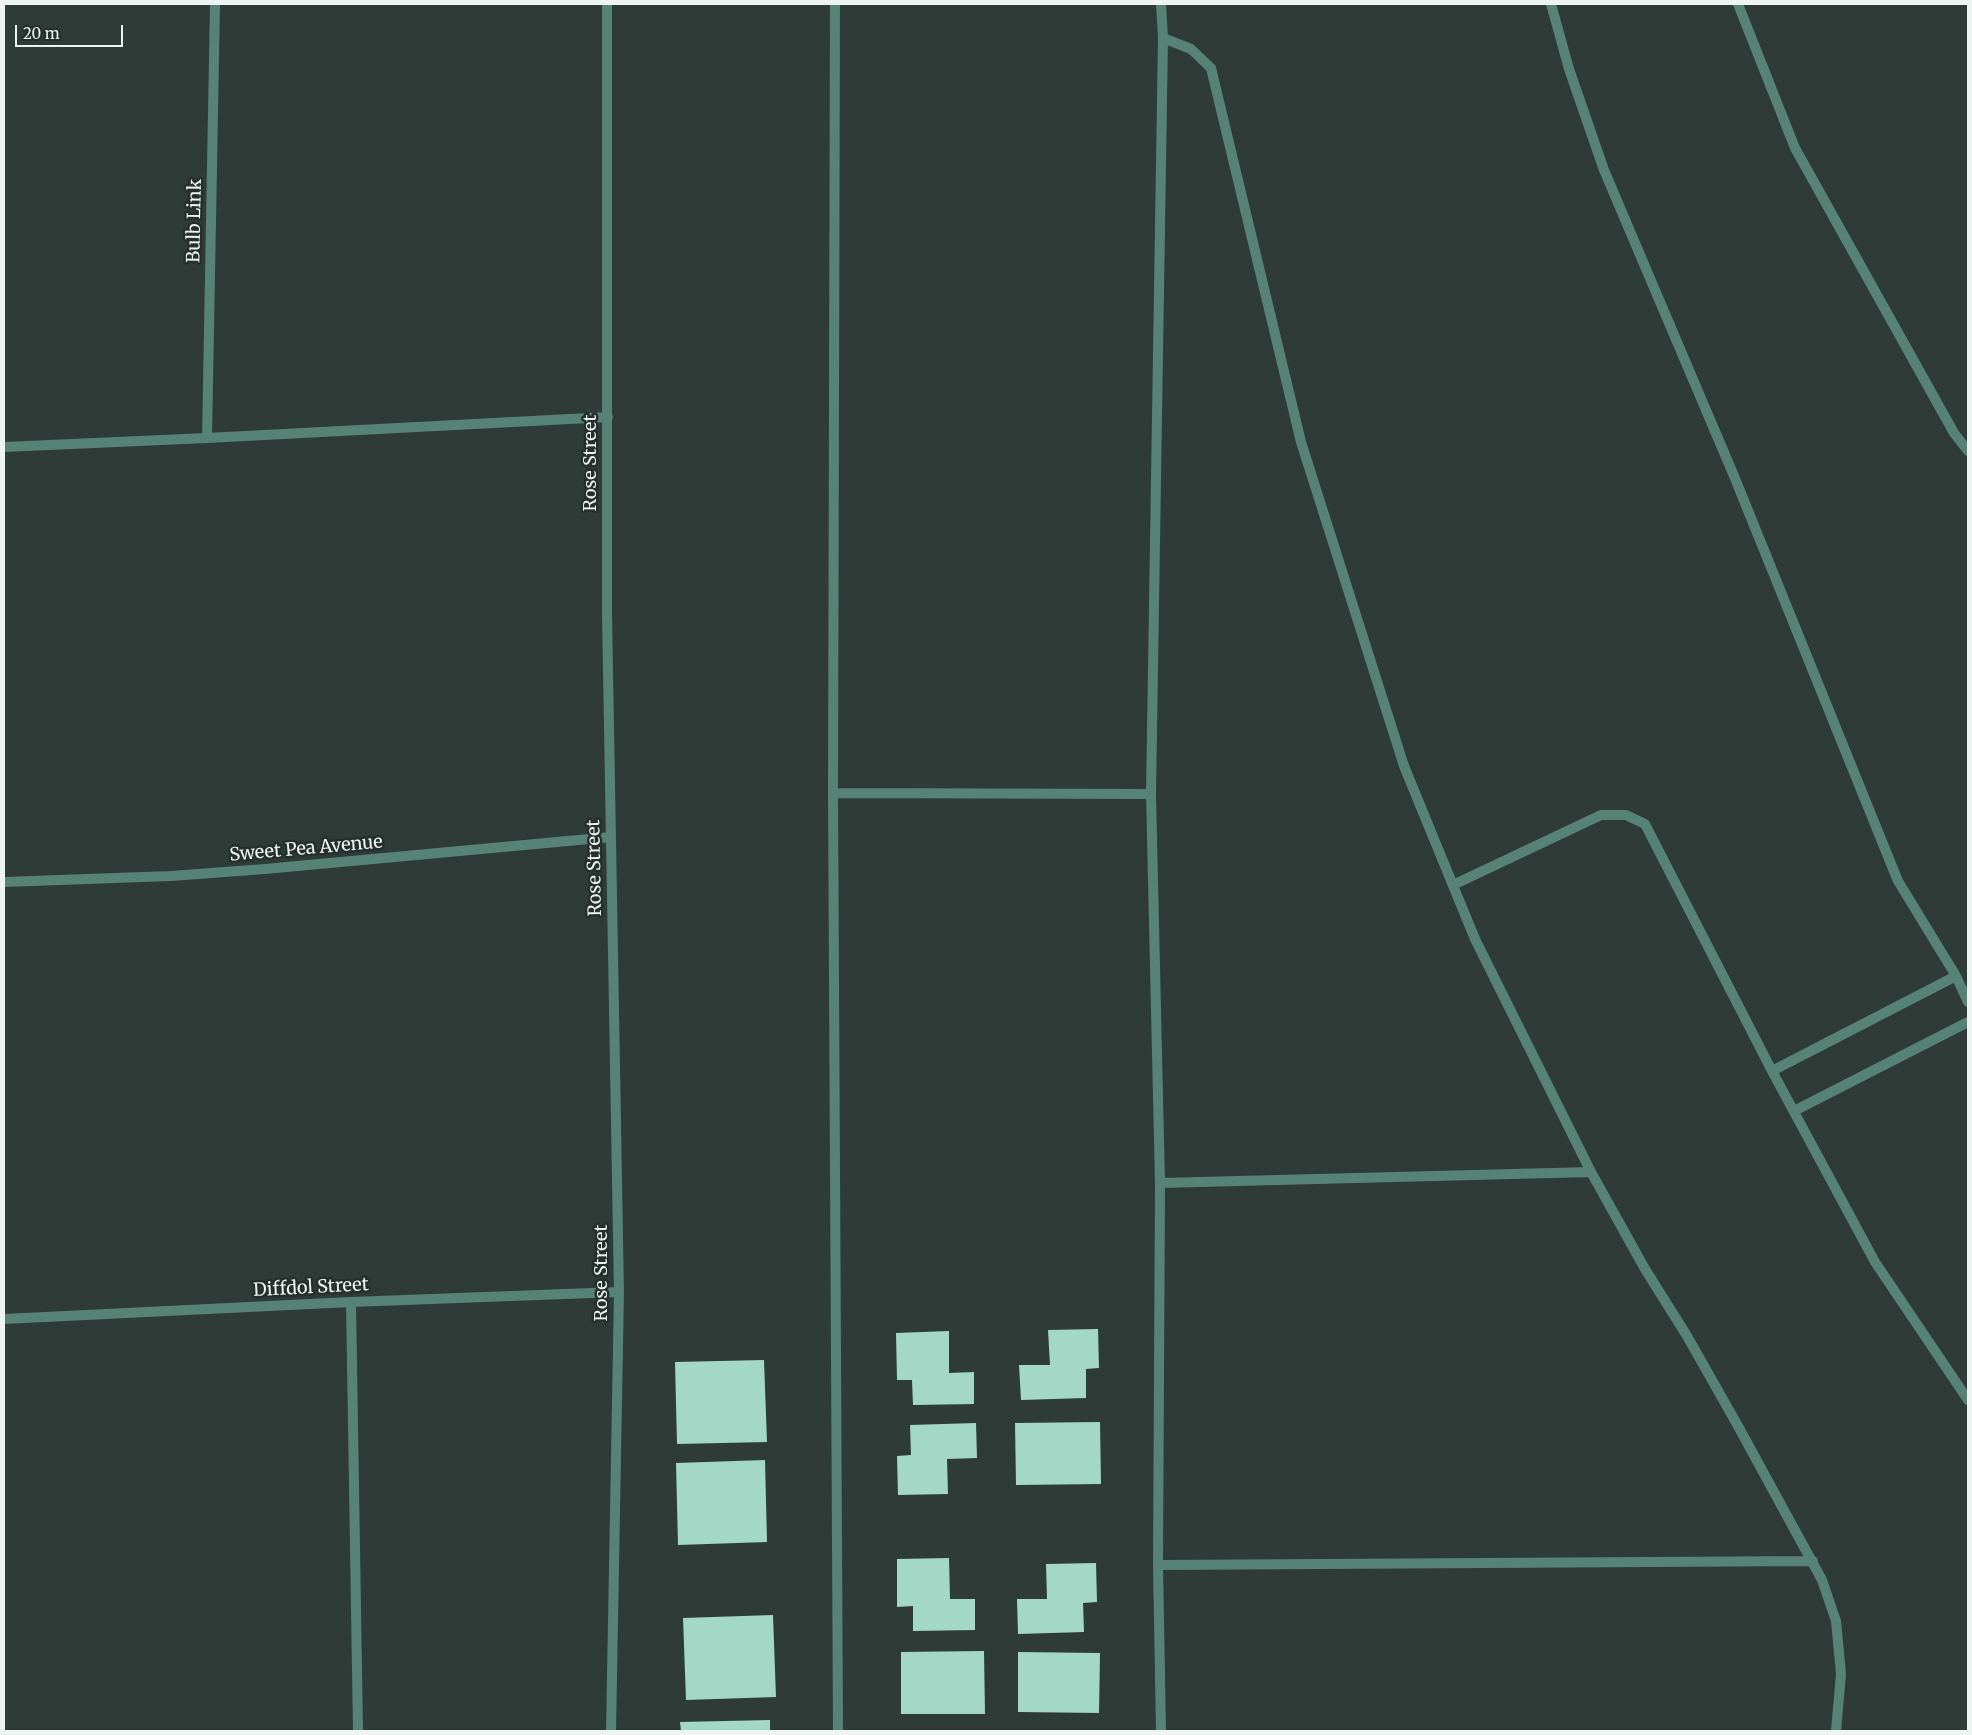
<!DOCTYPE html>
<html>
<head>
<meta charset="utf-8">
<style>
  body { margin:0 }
  #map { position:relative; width:1972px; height:1735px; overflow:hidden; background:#2f3b37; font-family:Merriweather,serif }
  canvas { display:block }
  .frame { position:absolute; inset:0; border:5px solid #edf4f1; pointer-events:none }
  .scale { position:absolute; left:15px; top:25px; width:108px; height:22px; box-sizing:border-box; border:2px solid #edf4f1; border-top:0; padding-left:6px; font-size:15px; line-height:18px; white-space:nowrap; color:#edf4f1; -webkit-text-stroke:4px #25302d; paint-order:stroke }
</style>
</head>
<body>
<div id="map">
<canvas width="1972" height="1735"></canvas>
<div class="frame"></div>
<div class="scale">20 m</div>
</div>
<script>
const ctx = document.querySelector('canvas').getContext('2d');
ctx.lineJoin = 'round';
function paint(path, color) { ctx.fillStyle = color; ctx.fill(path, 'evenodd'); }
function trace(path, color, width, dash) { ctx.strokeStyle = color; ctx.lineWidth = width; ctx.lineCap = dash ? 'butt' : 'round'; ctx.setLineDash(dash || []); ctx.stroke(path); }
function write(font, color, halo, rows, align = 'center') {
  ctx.font = font + ' Merriweather,serif'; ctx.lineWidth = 5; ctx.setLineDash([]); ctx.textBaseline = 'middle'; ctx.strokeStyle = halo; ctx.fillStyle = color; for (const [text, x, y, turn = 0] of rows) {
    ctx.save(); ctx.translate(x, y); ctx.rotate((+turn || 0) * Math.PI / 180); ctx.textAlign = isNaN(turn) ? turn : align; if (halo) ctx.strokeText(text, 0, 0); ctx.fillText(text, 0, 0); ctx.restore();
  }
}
paint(new Path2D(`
  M 1098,1329 L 1099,1368 L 1086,1369 L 1086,1398 L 1021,1400 L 1019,1365 L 1050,1365 L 1048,1330 Z
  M 949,1331 L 949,1373 L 974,1372 L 974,1404 L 913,1405 L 912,1380 L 897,1380 L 896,1333 Z
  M 764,1360 L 767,1442 L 677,1444 L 675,1362 Z
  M 1100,1422 L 1101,1484 L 1016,1485 L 1015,1423 Z
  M 976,1423 L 977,1458 L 947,1459 L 948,1494 L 898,1495 L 897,1456 L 911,1455 L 910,1425 Z
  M 765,1460 L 767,1542 L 678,1545 L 676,1463 Z
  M 949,1558 L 950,1599 L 975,1599 L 975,1630 L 913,1631 L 913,1606 L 897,1607 L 897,1559 Z
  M 1096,1563 L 1097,1602 L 1083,1603 L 1084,1632 L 1018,1634 L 1017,1599 L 1047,1599 L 1046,1564 Z
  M 773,1615 L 776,1697 L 686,1700 L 683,1618 Z
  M 984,1651 L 985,1714 L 901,1714 L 901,1652 Z
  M 1018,1652 L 1100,1653 L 1099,1713 L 1018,1712 Z
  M 770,1720 L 770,1731 L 681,1731 L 680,1722 Z`), '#a3d8c7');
trace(new Path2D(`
  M 607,4 L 607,614 L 619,1292 L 611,1731
  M 835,4 L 833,793 L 838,1731
  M 1551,4 L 1569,69 L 1604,170 L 1734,476 L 1898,881 L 1956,976 L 1968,1002
  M 1738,4 L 1795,148 L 1954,433 L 1968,451
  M 1163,38 L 1191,49 L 1211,68 L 1301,442 L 1404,766 L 1475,939 L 1591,1172 L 1645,1269 L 1687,1336 L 1738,1426 L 1822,1580 L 1836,1621 L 1841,1674 L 1836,1731
  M 207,438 L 215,4
  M 4,447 L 207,438 L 608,417
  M 833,793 L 1151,794
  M 4,882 L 171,876 L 265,869 L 611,837
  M 1453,885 L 1601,815 L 1626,815 L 1645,824 L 1772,1071 L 1875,1262 L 1968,1400
  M 1772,1071 L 1956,976
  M 1794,1111 L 1968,1022
  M 1160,1183 L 1591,1172
  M 351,1302 L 358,1731
  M 4,1319 L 351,1302 L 619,1292
  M 1158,1565 L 1813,1561
  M 1161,1731 L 1158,1565 L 1160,1183 L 1151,794 L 1163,38 L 1161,4`), '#578376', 10);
write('18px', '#edf4f1', '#25302d', [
  ["Bulb Link",195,221,-89],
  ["Rose Street",591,463,-90],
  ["Sweet Pea Avenue",306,849,-5],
  ["Rose Street",595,868,-91],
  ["Rose Street",602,1273,-90],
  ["Diffdol Street",311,1288,-3]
]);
</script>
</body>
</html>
